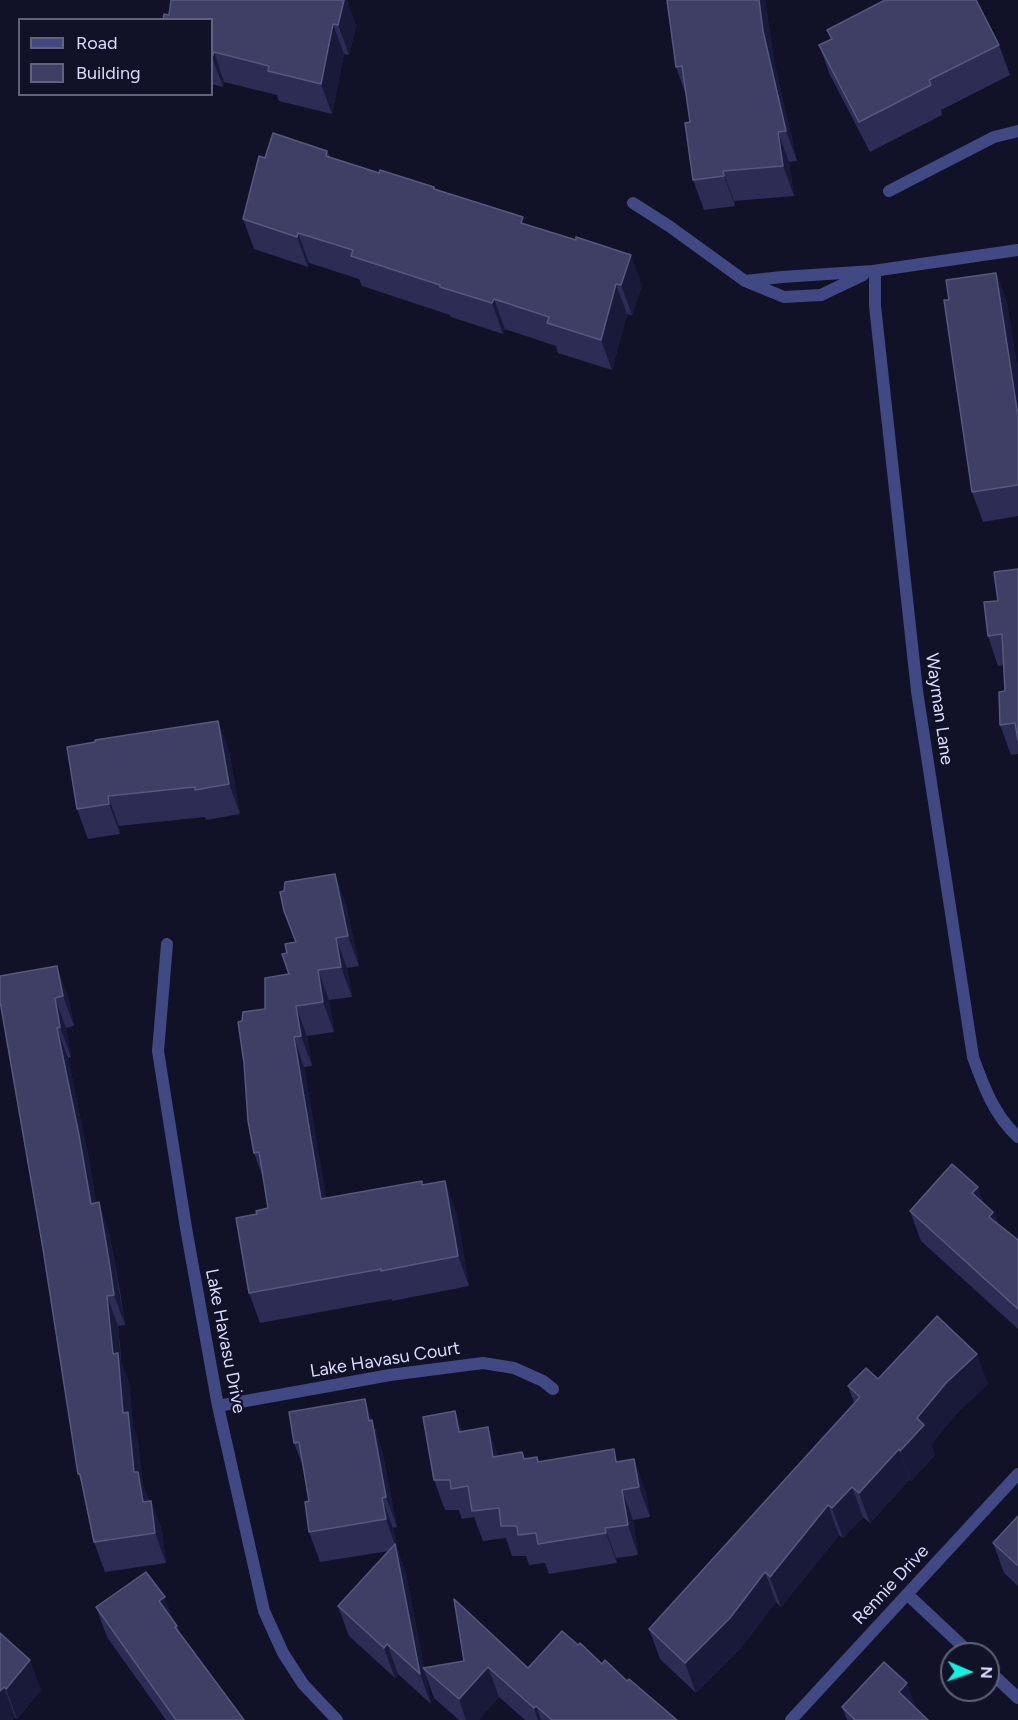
<!DOCTYPE html>
<html>
<head>
<meta charset="utf-8">
<style>
  body { margin:0 }
  #map { position:relative; width:1018px; height:1720px; overflow:hidden; background:#111227; font-family:Figtree,sans-serif }
  canvas { display:block }
  .legend { position:absolute; left:18px; top:18px; width:195px; height:78px; box-sizing:border-box; background:#111227; border:2px solid #61637d; margin:0; padding:8px 10px; list-style:none; font-size:18px; color:#dadcfd }
  .legend li { display:flex; align-items:center; gap:12px; height:30px }
  .legend b { width:30px; border:2px solid #61637d }
  .north { position:absolute; left:940px; top:1642px; width:60px; height:60px; box-sizing:border-box; background:#111227; border:2px solid #61637d; border-radius:50%; rotate:92deg; font-size:16px; font-weight:700; line-height:24px; text-align:center; color:#dadcfd }
  .north::after { content:''; display:block; margin:auto; width:21px; height:27px; background:#12f0de; clip-path:polygon(50% 0,100% 100%,50% 72%,0 100%) }
</style>
</head>
<body>
<div id="map">
<canvas width="1018" height="1720"></canvas>
<ul class="legend">
<li><b style="height:8px;background:#404983"></b>Road</li>
<li><b style="height:16px;background:#3f3f66"></b>Building</li>
</ul>
<div class="north">N</div>
</div>
<script>
const ctx = document.querySelector('canvas').getContext('2d');
ctx.lineJoin = 'round';
function trace(path, color, width, dash) { ctx.strokeStyle = color; ctx.lineWidth = width; ctx.lineCap = dash ? 'butt' : 'round'; ctx.setLineDash(dash || []); ctx.stroke(path); }
function paint(path, color) { ctx.fillStyle = color; ctx.fill(path, 'evenodd'); }
function write(font, color, halo, rows, align = 'center') {
  ctx.font = font + ' Figtree,sans-serif'; ctx.lineWidth = 4.5; ctx.setLineDash([]); ctx.textBaseline = 'middle'; ctx.strokeStyle = halo; ctx.fillStyle = color; for (const [text, x, y, turn = 0] of rows) {
    ctx.save(); ctx.translate(x, y); ctx.rotate((+turn || 0) * Math.PI / 180); ctx.textAlign = isNaN(turn) ? turn : align; if (halo) ctx.strokeText(text, 0, 0); ctx.fillText(text, 0, 0); ctx.restore();
  }
}
trace(new Path2D(`
  M 889,191 L 994,137 L 1018,131
  M 633,203 L 669,226 L 745,281 L 784,297 L 821,295 L 863,275
  M 875,271 L 875,306 L 917,691 L 973,1057 C 984,1087 994,1115 1018,1137
  M 745,281 L 782,277 L 873,271 L 1018,250
  M 167,944 L 158,1051 L 186,1228 L 218,1406 L 264,1611 L 283,1653 L 303,1684 L 337,1720
  M 218,1406 L 390,1375 L 483,1363 L 514,1368 L 543,1381 L 553,1389
  M 907,1594 L 971,1654
  M 988,1670 L 1018,1698
  M 791,1720 L 1018,1474`), '#404983', 12);
paint(new Path2D(`
  M 171,0 L 347,0 L 356,26 L 349,55 L 344,54 L 332,114 L 279,101 L 277,95 L 224,82 L 223,87 L 212,84 L 212,20 L 169,15 Z
  M 667,0 L 765,0 L 774,61 L 797,161 L 789,162 L 794,196 L 734,201 L 735,206 L 704,210 L 693,180 L 690,122 L 686,95 L 676,67 Z
  M 827,30 L 999,45 L 1010,75 L 941,110 L 942,115 L 870,152 L 830,75 L 819,45 L 831,39 Z
  M 327,151 L 330,157 L 379,173 L 434,187 L 435,189 L 526,224 L 642,285 L 632,315 L 627,314 L 612,370 L 558,353 L 556,346 L 505,329 L 503,334 L 451,317 L 450,315 L 362,286 L 359,279 L 309,263 L 308,267 L 254,249 L 243,219 L 265,158 Z
  M 996,273 L 1007,303 L 1018,373 L 1018,516 L 983,522 L 972,492 Z
  M 1018,569 L 1018,754 L 1011,755 L 1000,725 L 1005,691 L 1004,665 L 998,666 L 988,636 L 998,601 Z
  M 218,721 L 229,751 L 240,814 L 206,820 L 205,817 L 119,826 L 120,834 L 88,839 L 77,809 Z
  M 346,904 L 359,966 L 347,968 L 352,997 L 329,1000 L 334,1032 L 307,1036 L 312,1066 L 304,1067 L 326,1198 L 422,1181 L 423,1185 L 456,1211 L 469,1286 L 392,1301 L 392,1299 L 260,1323 L 249,1293 L 257,1214 L 268,1208 L 264,1180 L 254,1153 L 242,1021 L 265,1009 L 289,974 L 287,953 L 295,942 Z
  M 68,996 L 74,1026 L 66,1028 L 71,1057 L 68,1058 L 90,1165 L 96,1203 L 109,1232 L 121,1297 L 125,1325 L 118,1326 L 121,1356 L 121,1362 L 129,1383 L 133,1426 L 138,1442 L 143,1485 L 149,1501 L 151,1501 L 162,1531 L 166,1563 L 105,1572 L 94,1542 L 83,1487 L 78,1474 L 43,1249 L 0,1001 Z
  M 984,1203 L 993,1212 L 998,1224 L 1018,1240 L 1018,1329 L 921,1241 L 910,1211 Z
  M 878,1379 L 988,1384 L 957,1413 L 931,1444 L 935,1455 L 911,1481 L 910,1479 L 870,1523 L 863,1517 L 843,1538 L 839,1535 L 781,1607 L 776,1602 L 741,1648 L 696,1693 L 660,1659 L 649,1629 L 854,1403 L 848,1386 Z
  M 455,1411 L 462,1431 L 499,1456 L 525,1459 L 539,1462 L 618,1462 L 645,1489 L 650,1517 L 633,1520 L 638,1555 L 616,1558 L 617,1563 L 549,1574 L 545,1563 L 529,1565 L 526,1556 L 512,1556 L 506,1538 L 483,1541 L 474,1517 L 462,1519 L 459,1510 L 445,1510 L 434,1480 Z
  M 376,1429 L 377,1436 L 382,1450 L 397,1527 L 393,1528 L 397,1548 L 406,1574 L 424,1668 L 464,1661 L 528,1668 L 578,1645 L 677,1720 L 525,1720 L 499,1697 L 478,1720 L 459,1720 L 434,1698 L 425,1673 L 431,1704 L 398,1674 L 395,1678 L 349,1636 L 338,1606 L 389,1551 L 320,1562 L 309,1532 L 309,1501 L 304,1469 L 294,1443 Z
  M 1018,1516 L 1018,1586 L 1004,1573 L 993,1543 Z
  M 96,1607 L 177,1626 L 180,1634 L 244,1720 L 166,1720 L 107,1637 Z
  M 0,1633 L 41,1690 L 17,1719 L 15,1717 L 12,1720 L 0,1720 Z
  M 842,1707 L 916,1709 L 928,1720 L 847,1720 Z`), '#2c2c54');
paint(new Path2D(`
  M 344,0 L 347,0 L 356,26 L 349,55 L 338,25 Z
  M 759,0 L 765,0 L 774,61 L 797,161 L 786,131 L 763,31 Z
  M 333,24 L 344,54 L 332,114 L 321,84 Z
  M 214,52 L 224,82 L 223,87 L 212,57 Z
  M 778,132 L 789,162 L 794,196 L 783,166 Z
  M 723,171 L 734,201 L 735,206 L 724,176 Z
  M 298,233 L 309,263 L 308,267 L 297,237 Z
  M 631,255 L 642,285 L 632,315 L 621,285 Z
  M 996,273 L 1007,303 L 1018,373 L 1018,416 Z
  M 616,284 L 627,314 L 612,370 L 601,340 Z
  M 494,299 L 505,329 L 503,334 L 492,303 Z
  M 218,721 L 229,751 L 240,814 L 229,784 Z
  M 108,796 L 119,826 L 120,834 L 109,804 Z
  M 335,874 L 346,904 L 359,966 L 348,936 Z
  M 336,938 L 347,968 L 352,997 L 341,967 Z
  M 57,966 L 68,996 L 74,1026 L 63,996 Z
  M 318,970 L 329,1000 L 334,1032 L 323,1002 Z
  M 55,998 L 66,1028 L 71,1057 L 60,1027 Z
  M 296,1006 L 307,1036 L 312,1066 L 301,1036 Z
  M 57,1028 L 68,1058 L 90,1165 L 102,1234 L 91,1204 Z
  M 294,1037 L 304,1067 L 332,1229 L 321,1199 Z
  M 445,1181 L 456,1211 L 469,1286 L 458,1256 Z
  M 978,1187 L 989,1217 L 993,1212 L 1004,1242 L 972,1193 Z
  M 99,1202 L 109,1232 L 125,1325 L 114,1295 Z
  M 107,1296 L 118,1326 L 121,1362 L 129,1383 L 133,1426 L 138,1442 L 143,1485 L 149,1502 L 143,1502 L 134,1472 L 113,1354 Z
  M 977,1354 L 988,1384 L 957,1413 L 931,1444 L 935,1455 L 911,1481 L 900,1451 L 917,1418 L 946,1383 Z
  M 365,1399 L 382,1450 L 397,1527 L 386,1497 Z
  M 455,1411 L 466,1441 L 459,1432 Z
  M 488,1427 L 499,1457 L 493,1457 Z
  M 899,1449 L 910,1479 L 870,1523 L 859,1493 Z
  M 634,1459 L 645,1489 L 650,1517 L 639,1487 Z
  M 852,1487 L 863,1517 L 843,1538 L 832,1508 Z
  M 622,1490 L 633,1520 L 638,1555 L 628,1525 Z
  M 382,1498 L 393,1528 L 397,1548 L 406,1574 L 424,1669 L 423,1668 L 425,1673 L 431,1704 L 420,1674 L 395,1545 L 386,1519 Z
  M 151,1501 L 162,1531 L 166,1563 L 155,1533 Z
  M 828,1505 L 839,1535 L 781,1607 L 770,1577 Z
  M 605,1528 L 616,1558 L 617,1563 L 606,1533 Z
  M 765,1572 L 776,1602 L 741,1648 L 696,1693 L 685,1663 Z
  M 165,1597 L 176,1627 L 170,1631 L 159,1601 Z
  M 387,1644 L 398,1674 L 395,1678 L 384,1648 Z
  M 30,1660 L 41,1690 L 17,1719 L 6,1689 Z
  M 488,1667 L 499,1697 L 478,1720 L 466,1720 L 459,1699 Z
  M 907,1683 L 918,1713 L 899,1692 Z
  M 4,1687 L 15,1717 L 12,1720 L 0,1720 L 0,1691 Z
  M 536,1706 L 541,1720 L 538,1720 L 534,1708 Z`), '#191a3a');
const building = new Path2D(`
  M 171,0 L 344,0 L 338,25 L 333,24 L 321,84 L 268,71 L 269,66 L 214,52 L 212,57 L 212,20 L 163,20 L 164,14 L 169,15 Z
  M 667,0 L 759,0 L 763,31 L 786,131 L 778,132 L 783,166 L 723,171 L 724,176 L 693,180 L 685,123 L 690,122 L 682,66 L 676,67 Z
  M 885,0 L 976,0 L 999,45 L 929,80 L 931,85 L 859,122 L 819,45 L 832,39 L 827,30 Z
  M 273,133 L 327,151 L 326,156 L 379,173 L 380,170 L 434,187 L 434,189 L 523,217 L 521,223 L 576,240 L 576,237 L 631,255 L 621,285 L 616,284 L 601,340 L 547,323 L 549,317 L 494,299 L 492,303 L 440,287 L 440,285 L 351,256 L 353,250 L 298,233 L 297,237 L 243,219 L 259,156 L 265,158 Z
  M 996,273 L 1018,416 L 1018,485 L 972,492 L 944,300 L 949,300 L 946,280 Z
  M 1018,569 L 1018,740 L 1015,723 L 1000,725 L 999,692 L 1005,691 L 1002,634 L 988,636 L 984,602 L 998,601 L 994,572 Z
  M 218,721 L 229,784 L 195,790 L 195,787 L 108,796 L 109,804 L 77,809 L 67,747 L 95,742 L 95,740 Z
  M 335,874 L 348,936 L 336,938 L 341,967 L 318,970 L 323,1002 L 296,1006 L 301,1036 L 294,1037 L 321,1199 L 422,1181 L 422,1185 L 445,1181 L 458,1256 L 381,1271 L 381,1269 L 249,1293 L 236,1218 L 257,1214 L 256,1211 L 268,1208 L 259,1152 L 254,1153 L 248,1121 L 244,1063 L 238,1022 L 242,1021 L 243,1012 L 265,1009 L 265,978 L 289,974 L 282,954 L 287,953 L 285,944 L 296,942 L 284,911 L 280,892 L 284,891 L 285,882 Z
  M 57,966 L 63,996 L 55,998 L 60,1027 L 57,1028 L 79,1135 L 91,1204 L 99,1202 L 110,1267 L 114,1295 L 107,1296 L 110,1326 L 113,1354 L 118,1353 L 123,1413 L 128,1412 L 134,1472 L 138,1472 L 143,1502 L 151,1501 L 155,1533 L 94,1542 L 80,1474 L 78,1474 L 43,1249 L 0,1001 L 0,976 Z
  M 952,1164 L 978,1187 L 972,1193 L 993,1212 L 989,1217 L 1018,1240 L 1018,1309 L 910,1211 Z
  M 937,1316 L 977,1354 L 946,1383 L 917,1418 L 924,1425 L 900,1451 L 899,1449 L 859,1493 L 852,1487 L 832,1508 L 828,1505 L 770,1577 L 765,1572 L 730,1618 L 685,1663 L 649,1629 L 860,1397 L 848,1386 L 866,1368 L 878,1379 Z
  M 365,1399 L 369,1421 L 372,1420 L 386,1497 L 382,1498 L 386,1519 L 309,1532 L 305,1502 L 309,1501 L 299,1442 L 294,1443 L 289,1412 Z
  M 455,1411 L 459,1432 L 488,1427 L 493,1457 L 522,1452 L 524,1459 L 537,1457 L 538,1462 L 614,1449 L 616,1462 L 634,1459 L 639,1487 L 622,1490 L 628,1525 L 605,1528 L 606,1533 L 538,1544 L 536,1533 L 518,1535 L 517,1526 L 501,1526 L 499,1508 L 472,1511 L 468,1486 L 451,1489 L 450,1480 L 434,1480 L 423,1417 Z
  M 1018,1516 L 1018,1564 L 1017,1565 L 993,1543 Z
  M 395,1544 L 420,1674 L 387,1644 L 384,1648 L 338,1606 Z
  M 146,1572 L 165,1597 L 159,1601 L 177,1626 L 175,1627 L 244,1720 L 176,1720 L 96,1607 Z
  M 454,1599 L 528,1668 L 562,1631 L 578,1645 L 580,1643 L 602,1664 L 605,1660 L 627,1681 L 629,1679 L 677,1720 L 552,1720 L 536,1706 L 534,1708 L 488,1667 L 459,1699 L 423,1668 L 464,1661 Z
  M 0,1633 L 30,1660 L 6,1689 L 4,1687 L 0,1691 Z
  M 884,1662 L 907,1683 L 899,1692 L 928,1720 L 855,1720 L 842,1707 Z`);
paint(building, '#3f3f66');
trace(building, '#57587e', 1.5);
write('18px', '#dadcfd', '#111227', [
  ["Wayman Lane",939,709,82],
  ["Lake Havasu Drive",225,1341,79],
  ["Lake Havasu Court",385,1360,-9],
  ["Rennie Drive",891,1585,-47]
]);
</script>
</body>
</html>
